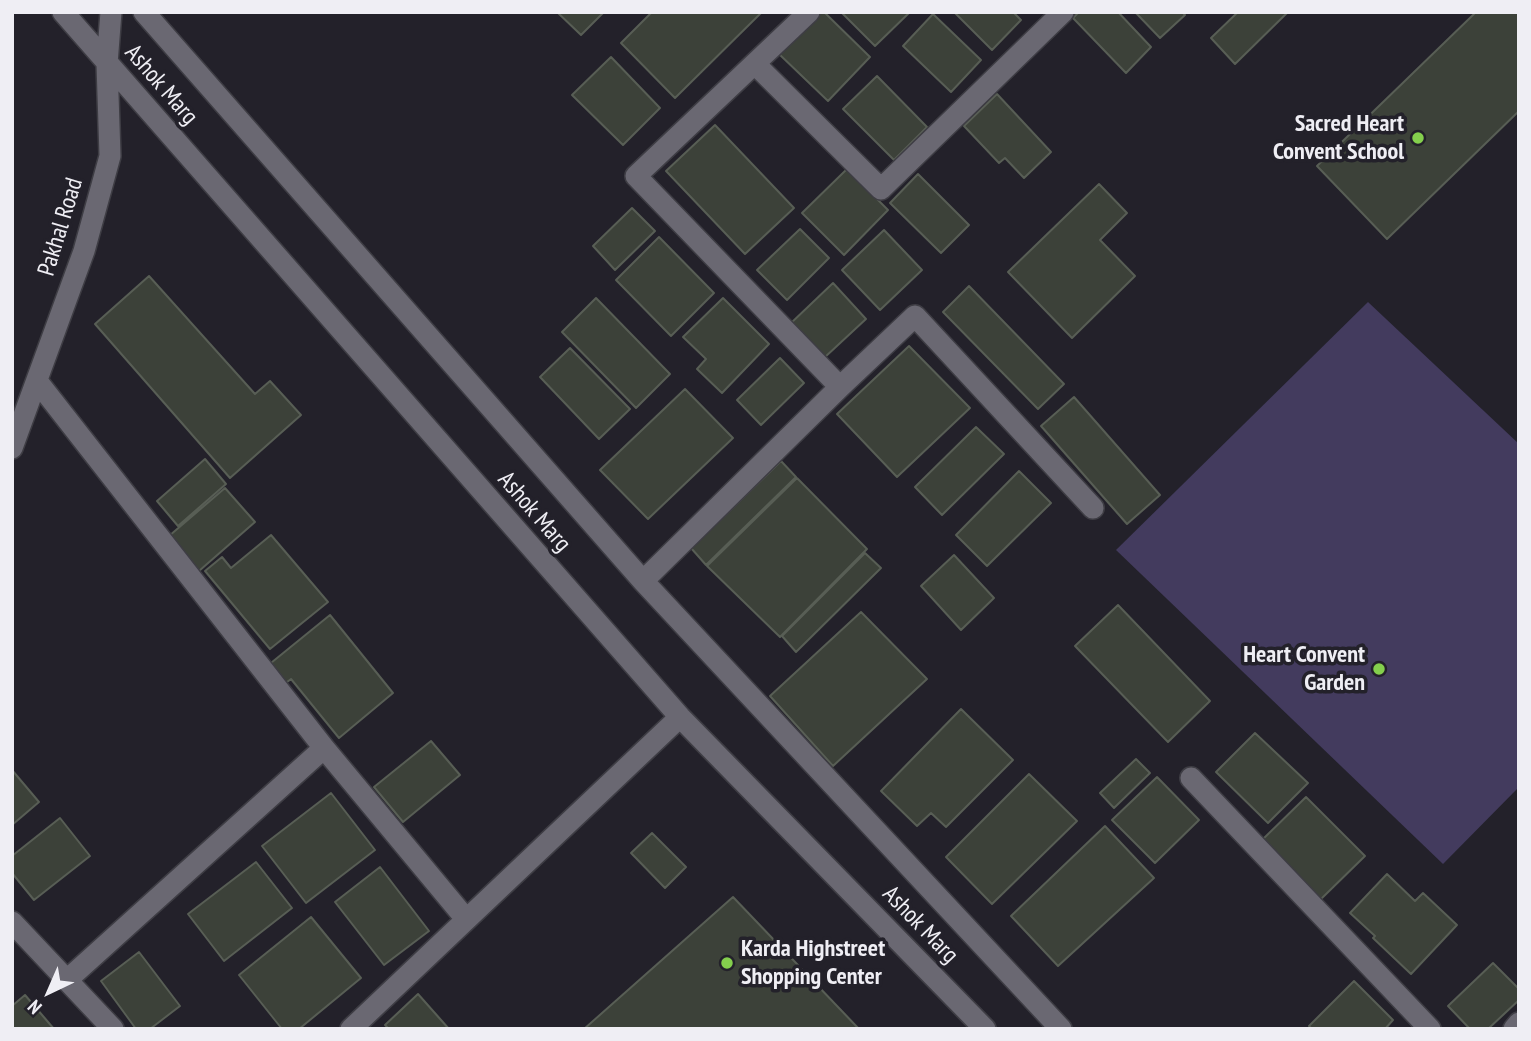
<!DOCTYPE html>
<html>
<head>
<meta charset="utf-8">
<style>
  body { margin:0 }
  #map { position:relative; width:1531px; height:1041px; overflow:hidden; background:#23212a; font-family:"PT Sans Narrow",sans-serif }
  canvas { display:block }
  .frame { position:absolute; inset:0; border:14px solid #efeef4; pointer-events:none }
  .north { position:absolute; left:14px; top:957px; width:70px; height:70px; -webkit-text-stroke:5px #23212a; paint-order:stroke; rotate:224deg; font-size:19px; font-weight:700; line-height:28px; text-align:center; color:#efeef4 }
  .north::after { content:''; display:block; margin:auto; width:24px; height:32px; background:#efeef4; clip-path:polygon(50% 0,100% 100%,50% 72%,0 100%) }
</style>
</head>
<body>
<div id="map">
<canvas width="1531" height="1041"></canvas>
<div class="frame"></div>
<div class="north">N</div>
</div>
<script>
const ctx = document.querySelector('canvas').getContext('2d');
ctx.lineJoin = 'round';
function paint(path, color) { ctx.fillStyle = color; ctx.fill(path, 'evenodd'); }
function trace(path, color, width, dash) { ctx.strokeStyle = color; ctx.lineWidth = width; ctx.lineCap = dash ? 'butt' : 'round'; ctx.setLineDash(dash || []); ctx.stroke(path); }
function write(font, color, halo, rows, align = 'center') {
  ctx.font = font + ' "PT Sans Narrow",sans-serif'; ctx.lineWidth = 7; ctx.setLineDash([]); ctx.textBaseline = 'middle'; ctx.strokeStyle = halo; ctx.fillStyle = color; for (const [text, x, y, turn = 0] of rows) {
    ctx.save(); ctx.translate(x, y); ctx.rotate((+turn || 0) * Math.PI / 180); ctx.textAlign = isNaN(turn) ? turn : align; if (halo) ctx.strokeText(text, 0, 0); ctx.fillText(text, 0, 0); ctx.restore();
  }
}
paint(new Path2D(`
  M 1368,302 L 1519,444 L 1519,787 L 1443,864 L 1116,550 Z`), '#433b5e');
const building = new Path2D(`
  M 557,12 L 604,12 L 581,35 Z
  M 652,12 L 762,12 L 675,98 L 621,43 Z
  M 820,12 L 824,12 L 870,57 L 828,101 L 779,54 Z
  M 841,12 L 910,12 L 875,46 Z
  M 954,12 L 1013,12 L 1021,20 L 992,50 Z
  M 1079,12 L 1118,12 L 1151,47 L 1126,73 L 1073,18 Z
  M 1135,12 L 1182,12 L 1185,15 L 1160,38 Z
  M 1238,12 L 1288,12 L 1235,64 L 1211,38 Z
  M 1473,12 L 1519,12 L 1519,111 L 1387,239 L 1317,166 L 1474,14 Z
  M 933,14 L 981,60 L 951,92 L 903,46 Z
  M 611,57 L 660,108 L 623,145 L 572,95 Z
  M 877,76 L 927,127 L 894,160 L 843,109 Z
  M 997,94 L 1051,152 L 1024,178 L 1005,158 L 999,163 L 964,126 Z
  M 715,125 L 794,208 L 745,254 L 666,171 Z
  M 847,169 L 888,210 L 844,255 L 802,213 Z
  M 918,174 L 969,225 L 941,253 L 890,203 Z
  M 1099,184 L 1127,213 L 1100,240 L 1135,276 L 1072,338 L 1008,272 Z
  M 632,208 L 655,231 L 615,270 L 593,246 Z
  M 800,229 L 829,258 L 787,300 L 757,270 Z
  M 884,230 L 922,270 L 880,310 L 842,270 Z
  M 659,237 L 714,293 L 671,336 L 616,280 Z
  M 149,276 L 255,394 L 270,381 L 301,415 L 230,478 L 95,324 Z
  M 833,283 L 866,319 L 824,358 L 790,324 Z
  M 969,286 L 1064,384 L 1038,409 L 943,312 Z
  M 596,298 L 670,374 L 636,408 L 562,332 Z
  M 723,298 L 769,344 L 722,393 L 697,369 L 706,359 L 683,337 Z
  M 909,346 L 970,408 L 897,477 L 837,414 Z
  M 570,348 L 630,409 L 599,439 L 540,377 Z
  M 780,358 L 804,383 L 761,425 L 737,400 Z
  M 685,389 L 733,438 L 648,519 L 600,470 Z
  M 1074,397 L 1160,495 L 1127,524 L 1041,426 Z
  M 976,427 L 1004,454 L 942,515 L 915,487 Z
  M 205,459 L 226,484 L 178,526 L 157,501 Z
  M 781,461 L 796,477 L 706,565 L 691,548 Z
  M 1019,471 L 1051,503 L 987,566 L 956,535 Z
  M 797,478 L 867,549 L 780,637 L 707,566 Z
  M 225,488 L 255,522 L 199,571 L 169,536 Z
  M 271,535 L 328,602 L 270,649 L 205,571 L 222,557 L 231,568 Z
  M 865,553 L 881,568 L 796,652 L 782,636 Z
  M 954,555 L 994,598 L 961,630 L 921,586 Z
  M 1118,605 L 1210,701 L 1168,742 L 1075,646 Z
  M 861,612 L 927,679 L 833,766 L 770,696 Z
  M 330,615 L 393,693 L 339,738 L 291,679 L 282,686 L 266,667 Z
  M 961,709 L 1013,760 L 946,827 L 931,813 L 917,826 L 881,791 Z
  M 1255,733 L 1308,783 L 1268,823 L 1216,772 Z
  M 431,741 L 460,775 L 403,822 L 374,787 Z
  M 1136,759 L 1150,773 L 1114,808 L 1100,793 Z
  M 12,770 L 39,802 L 12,825 Z
  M 1029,774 L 1077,821 L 992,904 L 946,857 Z
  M 1157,777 L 1199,820 L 1155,863 L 1112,820 Z
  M 331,793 L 375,850 L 306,903 L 262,846 Z
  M 1306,797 L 1365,856 L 1320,900 L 1261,841 Z
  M 60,818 L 90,856 L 34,900 L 12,873 L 12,856 Z
  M 1105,826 L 1154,878 L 1058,966 L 1011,916 Z
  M 652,833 L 686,867 L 665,888 L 631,853 Z
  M 256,862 L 292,908 L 224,961 L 188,914 Z
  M 380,867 L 429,931 L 384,965 L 335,902 Z
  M 1387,874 L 1415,901 L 1423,893 L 1457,925 L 1411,974 L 1373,938 L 1375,936 L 1350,913 Z
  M 733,897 L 859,1029 L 584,1029 Z
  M 311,917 L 361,978 L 299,1029 L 282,1029 L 239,975 Z
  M 139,952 L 180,1006 L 150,1029 L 136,1029 L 101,981 Z
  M 1493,963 L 1519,989 L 1519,1000 L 1488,1029 L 1470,1029 L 1448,1006 Z
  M 1354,981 L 1393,1020 L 1385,1029 L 1312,1029 L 1309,1026 Z
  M 418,994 L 449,1029 L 389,1029 L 385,1025 Z
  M 25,995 L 54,1029 L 12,1029 L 12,1006 Z`);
paint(building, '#3c4139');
trace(building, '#585e55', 2);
const minor = new Path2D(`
  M 63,12 L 680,717 L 985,1029
  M 144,12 L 643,581 L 1061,1029
  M 809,12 L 636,176 L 840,387
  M 755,64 L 881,189 L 1063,12
  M 37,381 L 324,748 L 67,980
  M 12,448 L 84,251 L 110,156 L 107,64 L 111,12
  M 643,581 L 840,387 L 915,316 L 1093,508
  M 324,748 L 466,919
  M 1191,778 L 1430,1029
  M 12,922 L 113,1029
  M 351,1029 L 680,717
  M 1514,1029 L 1519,1023`);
trace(minor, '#3e3d44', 24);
trace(minor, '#6a6872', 21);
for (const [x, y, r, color] of [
  [1418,138,7,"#84cf4d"],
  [1379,669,7,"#84cf4d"],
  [727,963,7,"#84cf4d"]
]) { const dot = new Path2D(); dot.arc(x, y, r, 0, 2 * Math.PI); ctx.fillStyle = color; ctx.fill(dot); trace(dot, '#23212a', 2.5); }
write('24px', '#efeef4', '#23212a', [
  ["Ashok Marg",161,85,49],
  ["Pakhal Road",61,227,-73],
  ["Ashok Marg",534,512,49],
  ["Ashok Marg",920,925,46]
]);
write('bold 24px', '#efeef4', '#23212a', [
  ["Sacred Heart",1404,124],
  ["Convent School",1404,152],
  ["Heart Convent",1365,655],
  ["Garden",1365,683],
  ["Karda Highstreet",741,949,"left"],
  ["Shopping Center",741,977,"left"]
], 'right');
</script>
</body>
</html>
